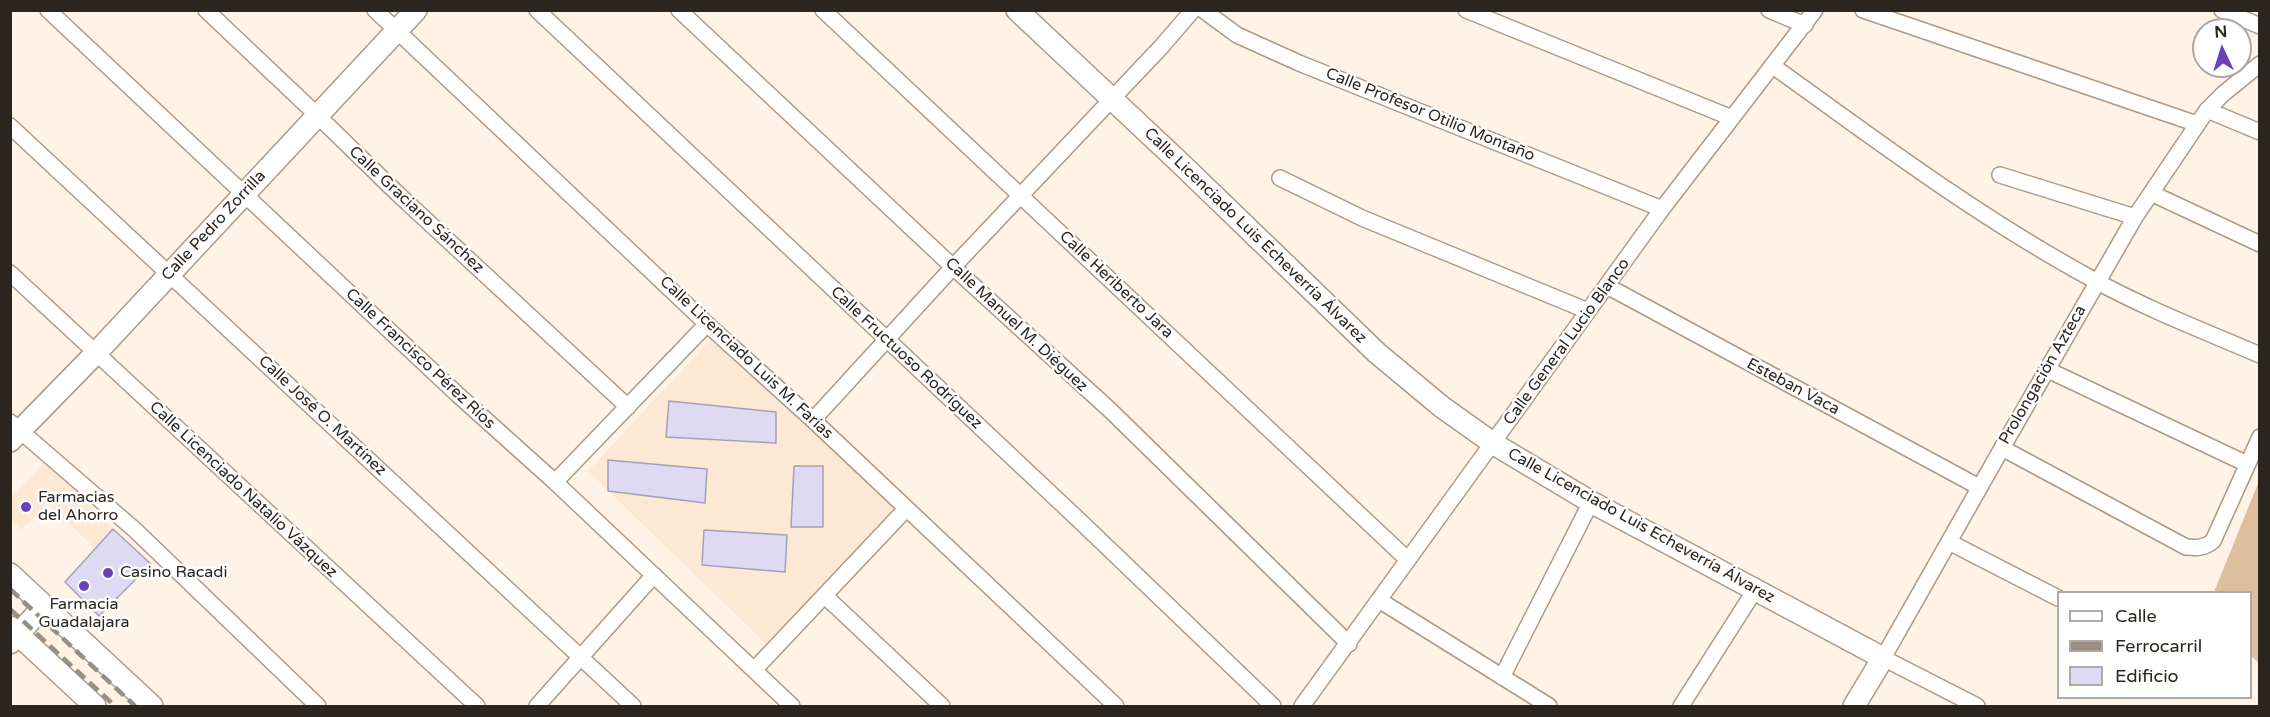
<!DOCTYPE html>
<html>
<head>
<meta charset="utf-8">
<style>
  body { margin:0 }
  #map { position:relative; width:2270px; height:717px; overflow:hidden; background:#fff3e7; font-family:"Varela Round",sans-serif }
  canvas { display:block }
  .frame { position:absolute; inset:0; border:12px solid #2c251d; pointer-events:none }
  .legend { position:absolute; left:2057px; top:591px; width:195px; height:108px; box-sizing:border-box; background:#fff; border:2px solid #aba8a5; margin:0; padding:8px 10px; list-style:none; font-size:18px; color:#2c251d }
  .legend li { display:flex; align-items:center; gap:12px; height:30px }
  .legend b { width:30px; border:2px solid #aba8a5 }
  .north { position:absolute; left:2192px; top:18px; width:60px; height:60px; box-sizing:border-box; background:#fff; border:2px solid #aba8a5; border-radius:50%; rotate:356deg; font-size:16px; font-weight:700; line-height:24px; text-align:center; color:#2c251d }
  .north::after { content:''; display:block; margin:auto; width:21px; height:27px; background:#6a41b9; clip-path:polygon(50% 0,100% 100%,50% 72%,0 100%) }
</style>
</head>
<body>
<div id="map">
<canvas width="2270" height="717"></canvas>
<div class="frame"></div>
<ul class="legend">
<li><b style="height:8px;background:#fff"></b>Calle</li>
<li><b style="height:8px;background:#988e84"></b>Ferrocarril</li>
<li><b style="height:16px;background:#dfdaf3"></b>Edificio</li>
</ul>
<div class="north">N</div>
</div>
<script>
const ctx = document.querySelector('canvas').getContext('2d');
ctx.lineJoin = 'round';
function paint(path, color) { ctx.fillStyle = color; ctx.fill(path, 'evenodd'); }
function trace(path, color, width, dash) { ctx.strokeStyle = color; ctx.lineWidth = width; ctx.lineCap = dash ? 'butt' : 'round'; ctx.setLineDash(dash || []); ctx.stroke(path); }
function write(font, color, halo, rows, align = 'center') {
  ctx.font = font + ' "Varela Round",sans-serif'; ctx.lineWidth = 5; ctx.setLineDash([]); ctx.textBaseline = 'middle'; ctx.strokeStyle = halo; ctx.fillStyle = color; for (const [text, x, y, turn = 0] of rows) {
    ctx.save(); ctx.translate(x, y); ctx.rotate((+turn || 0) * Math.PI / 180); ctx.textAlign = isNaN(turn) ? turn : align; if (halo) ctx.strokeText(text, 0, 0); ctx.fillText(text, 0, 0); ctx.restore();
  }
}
paint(new Path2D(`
  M 712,338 L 896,507 L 767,645 L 588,471 Z
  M 47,460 L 113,529 L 95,548 L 48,504 L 21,530 L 11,520 L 10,498 Z`), '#fde8d4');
paint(new Path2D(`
  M 2259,481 L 2260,663 L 2259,663 L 2251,656 L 2250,592 L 2214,592 Z`), '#ddbe9e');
const building = new Path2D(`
  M 669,401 L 776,412 L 776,443 L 666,437 Z
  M 608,460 L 707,469 L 705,503 L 608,491 Z
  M 794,466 L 823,466 L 823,527 L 791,527 Z
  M 113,529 L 151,564 L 99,616 L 65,582 Z
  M 704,530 L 787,535 L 785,572 L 702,565 Z`);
paint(building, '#dfdaf3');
trace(building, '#a5a0b8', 1.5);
const street = new Path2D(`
  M 48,10 L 457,394 L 555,482 L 792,706
  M 206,10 L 318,116 L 398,194 L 628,407
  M 375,10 L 707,324 L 813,420 L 1116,706
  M 537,10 L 1082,523 L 1273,706
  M 679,10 L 953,267 L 1111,411 L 1349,644
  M 823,10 L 1408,560
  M 1203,10 L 1237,35 L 1299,63 L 1662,209
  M 1466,10 L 1732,118
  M 1769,10 L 1805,25
  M 1863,10 L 2197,124
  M 2222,10 L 2260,26
  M 1773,66 C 1877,141 1981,219 2094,280 C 2147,309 2204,331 2260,355
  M 2207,110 L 2260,132
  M 10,126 L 633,706
  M 2000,175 L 2135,217
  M 1280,178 L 1362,218 L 1588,311
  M 2151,193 L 2260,244
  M 10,273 L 477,706
  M 1607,286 L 1979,487
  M 2048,370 L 2247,464
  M 813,420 L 953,267 L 1162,46 L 1193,10
  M 10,422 L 135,530 L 318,706
  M 2002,448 L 2186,547 C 2198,548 2204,548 2213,541 L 2260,437
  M 555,482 L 707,324
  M 1949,542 L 2058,598
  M 825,596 L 942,706
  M 1379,600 L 1549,706
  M 754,670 L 906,509
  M 1502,677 L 1591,502
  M 537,706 L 654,575
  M 1302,706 L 1662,209 L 1815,10
  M 1681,706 L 1755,590
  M 1977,706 L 1883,658 L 2002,448 L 2135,217 L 2207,110 L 2223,94 L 2260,64`);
const secondary = new Path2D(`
  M 1017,10 L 1177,160 L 1377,353 L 1442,407 L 1494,444 L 1591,502 L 1883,658 L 1854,706
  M 10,441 L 96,353 L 416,10
  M 10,574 L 152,706
  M 10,627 L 95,706
  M 10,643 L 44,606`);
trace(street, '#ac9986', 18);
trace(secondary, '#ac9986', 24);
trace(street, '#fff', 15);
trace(secondary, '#fff', 21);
trace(new Path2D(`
  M 10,589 L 135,706
  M 10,609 L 115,706`), '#988e84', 4.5, [12, 6]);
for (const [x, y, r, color] of [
  [26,507,6,"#6a41b9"],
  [108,573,6,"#6a41b9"],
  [84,586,6,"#6a41b9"]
]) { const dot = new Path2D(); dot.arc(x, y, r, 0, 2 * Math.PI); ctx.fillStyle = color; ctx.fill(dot); trace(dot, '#fff', 2); }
write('16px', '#2c251d', '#fff', [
  ["Calle Profesor Otilio Montaño",1430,115,22],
  ["Calle Graciano Sánchez",416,210,43],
  ["Calle Pedro Zorrilla",214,226,-47],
  ["Calle Licenciado Luis Echeverría Álvarez",1255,236,44],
  ["Calle Heriberto Jara",1116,285,43],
  ["Calle Manuel M. Diéguez",1016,325,43],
  ["Calle General Lucio Blanco",1567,342,-54],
  ["Calle Licenciado Luis M. Farías",746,358,43],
  ["Calle Fructuoso Rodríguez",906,358,43],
  ["Calle Francisco Pérez Ríos",420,359,43],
  ["Prolongación Azteca",2043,375,-60],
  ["Esteban Vaca",1793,387,28],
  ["Calle José O. Martínez",322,416,43],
  ["Calle Licenciado Natalio Vázquez",243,490,43],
  ["Calle Licenciado Luis Echeverría Álvarez",1641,526,29]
]);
write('16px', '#2c251d', '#fff', [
  ["Farmacias",38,498],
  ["del Ahorro",38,516],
  ["Casino Racadi",120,573],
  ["Farmacia",84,605,"center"],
  ["Guadalajara",84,623,"center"]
], 'left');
</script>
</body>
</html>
